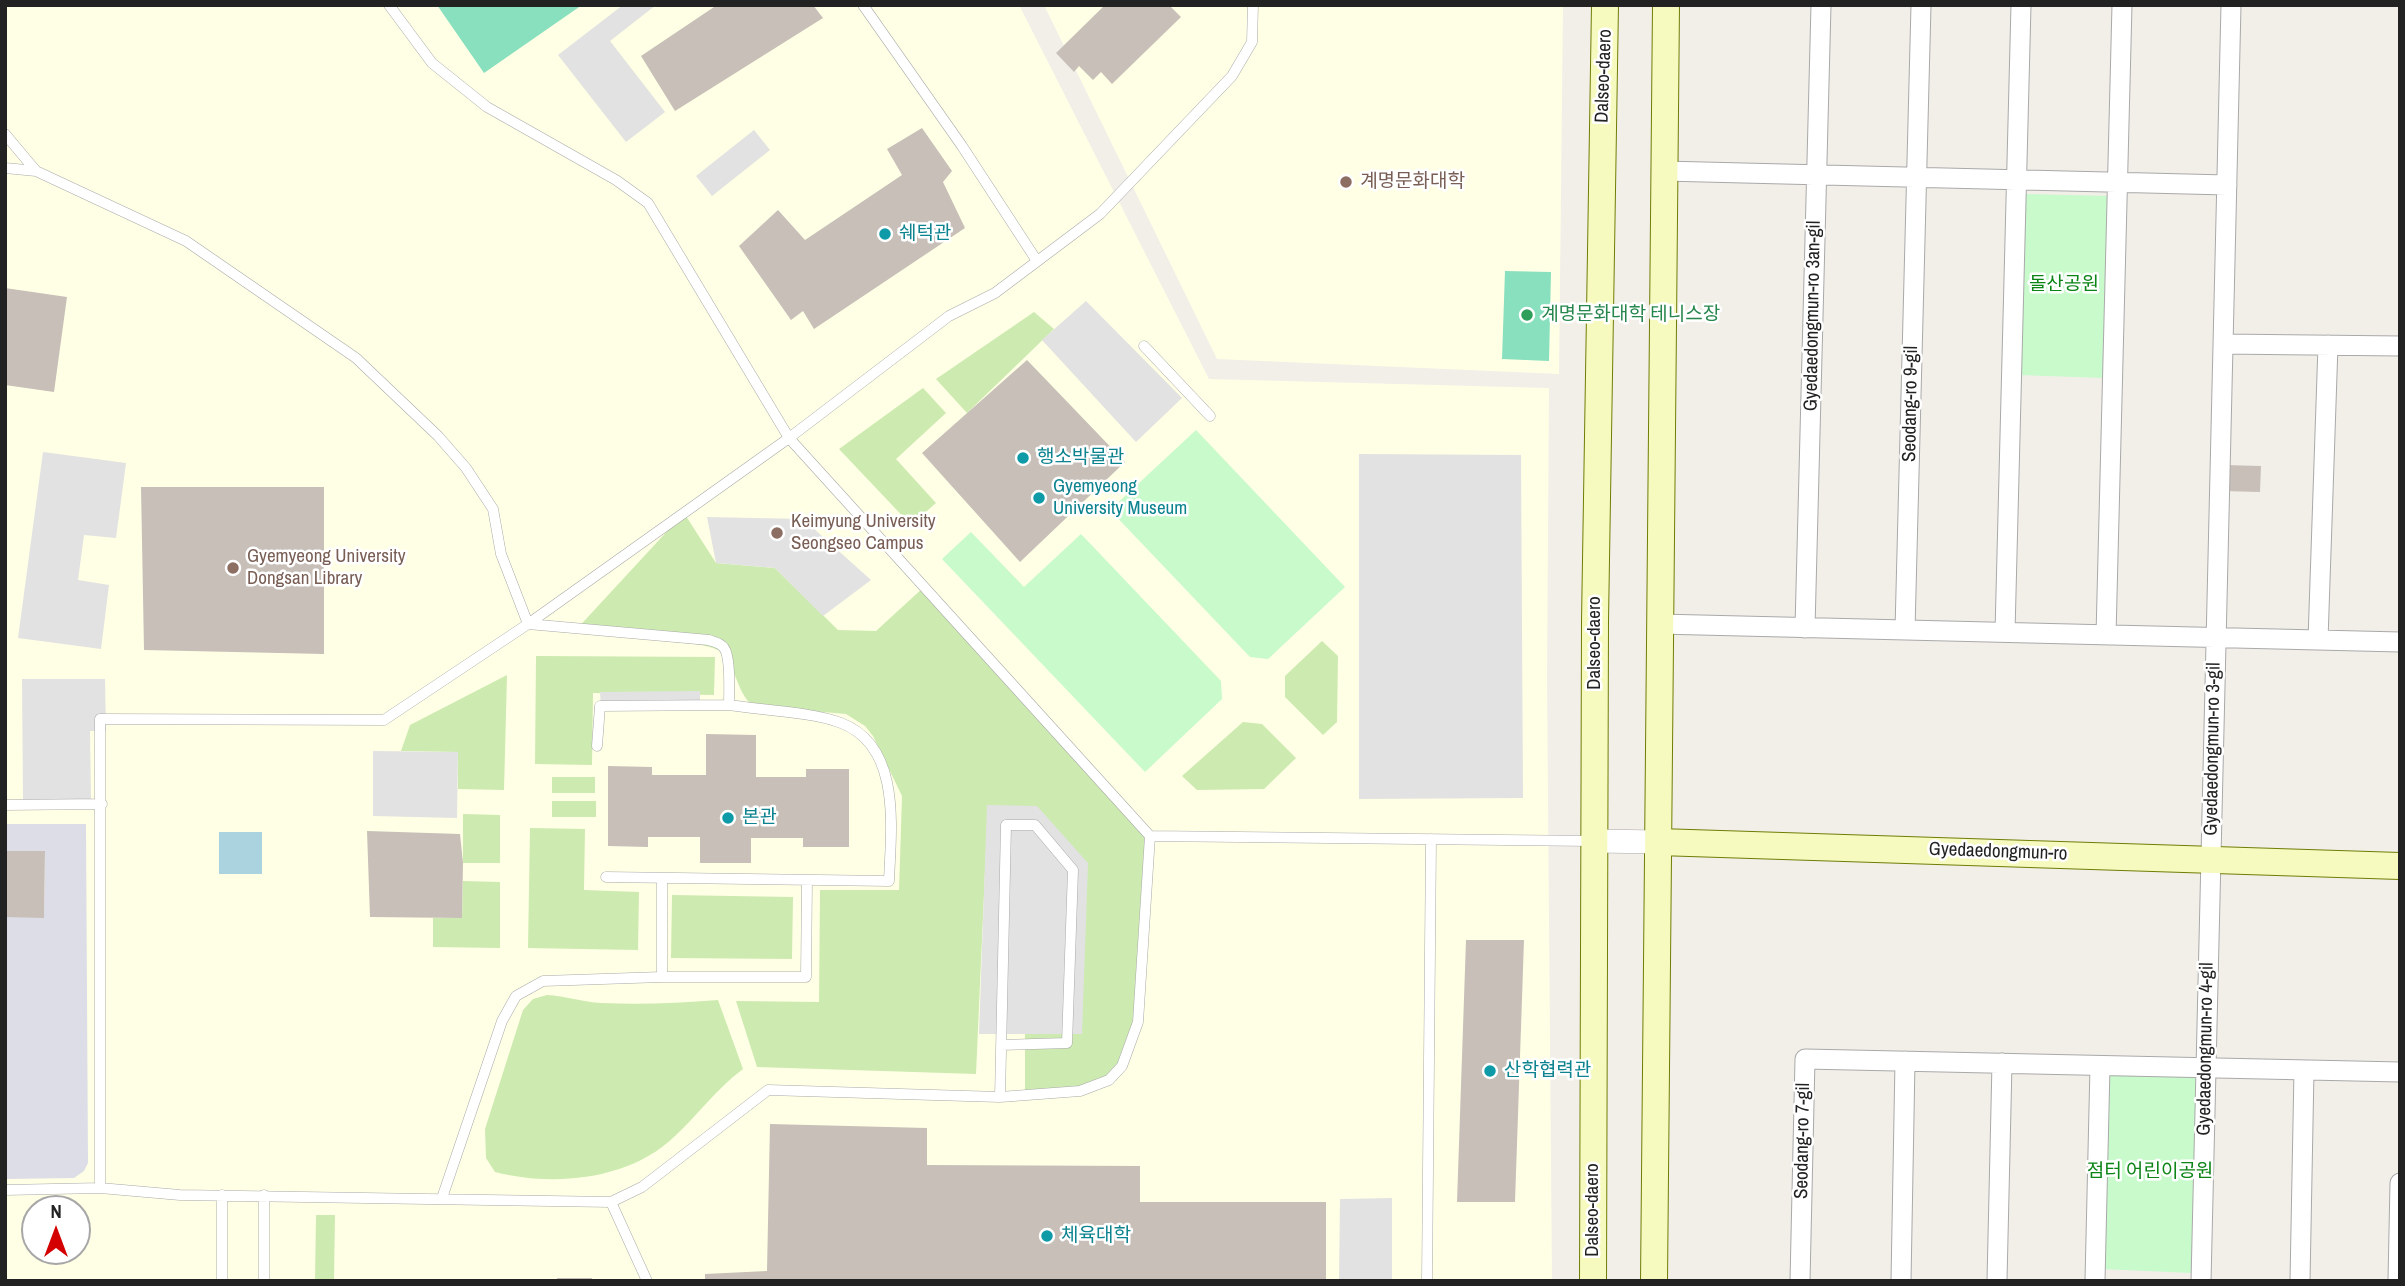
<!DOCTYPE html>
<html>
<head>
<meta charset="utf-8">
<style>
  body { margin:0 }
  #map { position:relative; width:2405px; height:1286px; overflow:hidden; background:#f2efe9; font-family:"Archivo Narrow",sans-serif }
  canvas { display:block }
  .frame { position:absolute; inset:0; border:7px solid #222; pointer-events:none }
  .north { position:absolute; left:21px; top:1195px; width:70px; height:70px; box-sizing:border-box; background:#fff; border:2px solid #a7a7a7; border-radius:50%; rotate:0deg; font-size:19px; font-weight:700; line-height:28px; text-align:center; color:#222 }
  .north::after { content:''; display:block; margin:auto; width:24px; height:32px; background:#d40000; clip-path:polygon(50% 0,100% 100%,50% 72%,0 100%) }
</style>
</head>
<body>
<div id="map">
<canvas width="2405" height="1286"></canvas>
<div class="frame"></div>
<div class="north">N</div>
</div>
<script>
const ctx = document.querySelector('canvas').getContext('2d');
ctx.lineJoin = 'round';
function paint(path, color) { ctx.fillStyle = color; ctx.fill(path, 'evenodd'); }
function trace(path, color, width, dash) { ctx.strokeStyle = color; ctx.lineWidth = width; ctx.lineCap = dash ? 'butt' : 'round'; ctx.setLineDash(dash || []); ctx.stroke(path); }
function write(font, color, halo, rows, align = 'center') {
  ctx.font = font + ' "Archivo Narrow","Noto Sans KR",sans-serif'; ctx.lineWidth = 5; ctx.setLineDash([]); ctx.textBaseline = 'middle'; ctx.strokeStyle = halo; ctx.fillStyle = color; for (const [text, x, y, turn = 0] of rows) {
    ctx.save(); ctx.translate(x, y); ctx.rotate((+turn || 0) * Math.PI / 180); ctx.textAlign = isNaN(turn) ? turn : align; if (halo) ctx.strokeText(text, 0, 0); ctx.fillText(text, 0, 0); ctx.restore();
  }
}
paint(new Path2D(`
  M 5,5 L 1019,5 L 1209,379 L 1549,388 L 1547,678 L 1552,1281 L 5,1281 ZM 35,1209 L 77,1209 L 77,1251 L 35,1251 Z
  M 1044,5 L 1563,5 L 1559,374 L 1217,359 Z`), '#ffffe5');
paint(new Path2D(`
  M 1034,312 L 1054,329 L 967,413 L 936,379 Z
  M 923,388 L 946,413 L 896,459 L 936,503 L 911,525 L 839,449 Z
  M 684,513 L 716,563 L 775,568 L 838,630 L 876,631 L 924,587 L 1150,836 L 1138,1022 C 1133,1036 1120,1073 1107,1081 C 1083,1095 1051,1093 1025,1095 L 1025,1034 L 1081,1034 L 988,805 L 976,1074 L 757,1067 L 736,1001 L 819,1002 L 820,890 L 899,890 L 902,796 L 873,736 L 865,726 L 846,714 L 753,706 C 736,692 737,667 721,652 C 714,647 702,645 694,644 L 574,632 Z
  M 1322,641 L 1338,656 L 1337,722 L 1323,735 L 1285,697 L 1285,676 Z
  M 536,656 L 715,657 L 714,695 L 593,693 L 592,765 L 535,764 Z
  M 507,675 L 504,790 L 458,789 L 458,752 L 401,751 L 410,725 Z
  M 1243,722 L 1262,724 L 1296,758 L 1264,789 L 1197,790 L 1182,776 Z
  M 552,777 L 595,777 L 595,793 L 552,793 Z
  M 596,801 L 596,817 L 552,817 L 552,801 Z
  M 463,814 L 500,815 L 500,863 L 463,863 Z
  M 530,828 L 585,829 L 584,890 L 639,892 L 638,950 L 528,948 Z
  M 463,881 L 500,882 L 500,948 L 433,947 L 433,918 L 462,918 Z
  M 672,895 L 793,897 L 792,959 L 671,958 Z
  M 547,995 C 565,996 583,1002 601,1003 C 640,1005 679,1003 718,1000 L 743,1069 C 716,1089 698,1115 674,1137 C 629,1180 553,1187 495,1172 L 486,1158 L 485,1129 L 523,1010 L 533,999 Z
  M 316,1215 L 335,1215 L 334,1281 L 315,1281 Z`), '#cdebb0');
paint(new Path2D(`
  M 2024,194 L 2110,196 L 2104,378 L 2018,375 Z
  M 1196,430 L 1345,587 L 1268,659 L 1250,657 L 1110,510 Z
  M 971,532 L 1024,587 L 1081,534 L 1221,681 L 1222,699 L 1145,772 L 942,559 Z
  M 2105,1072 L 2200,1074 L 2193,1273 L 2101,1269 Z`), '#c8facc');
paint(new Path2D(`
  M 437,5 L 582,5 L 484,73 Z
  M 1505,271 L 1551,272 L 1549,361 L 1502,359 Z`), '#88e0be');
paint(new Path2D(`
  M 623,5 L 656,5 L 610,41 L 665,112 L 626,142 L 558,55 Z
  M 754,130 L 770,150 L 712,196 L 696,176 Z
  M 1086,301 L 1182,398 L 1136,442 L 1042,340 Z
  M 43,452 L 126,463 L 116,538 L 84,535 L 78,580 L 109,585 L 101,649 L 18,638 Z
  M 1359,454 L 1521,455 L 1523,798 L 1359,799 Z
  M 707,517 L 803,519 L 871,580 L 823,616 L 775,568 L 716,563 Z
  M 22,679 L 105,679 L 106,731 L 90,731 L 91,801 L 23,801 Z
  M 700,691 L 700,709 L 601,709 L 600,692 Z
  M 373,751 L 458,752 L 457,818 L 373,816 Z
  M 987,805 L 1037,806 L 1088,863 L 1082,1034 L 979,1034 Z
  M 1392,1198 L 1392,1281 L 1339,1281 L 1340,1199 Z`), '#e2e2e2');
paint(new Path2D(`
  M 5,824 L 86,824 L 88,1163 L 84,1171 L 74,1178 L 5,1179 L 5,917 L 44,917 L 45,851 L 5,851 Z`), '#dddde8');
paint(new Path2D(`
  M 219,832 L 262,832 L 262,874 L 219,874 Z`), '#aad3df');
paint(new Path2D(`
  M 717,5 L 813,5 L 823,18 L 675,111 L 641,56 Z
  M 1105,5 L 1169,5 L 1181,17 L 1112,84 L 1101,72 L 1093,80 L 1079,66 L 1074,72 L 1056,53 Z
  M 922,128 L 952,171 L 943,182 L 965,228 L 814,329 L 803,311 L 791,320 L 739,246 L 778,210 L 805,240 L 902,175 L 887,149 Z
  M 5,288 L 67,297 L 54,392 L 5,385 Z
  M 1027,360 L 1125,462 L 1020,562 L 922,453 Z
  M 2224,465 L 2261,466 L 2260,492 L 2223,491 Z
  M 141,487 L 324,487 L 324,654 L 144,650 Z
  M 706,734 L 756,735 L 756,777 L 806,777 L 806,769 L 849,769 L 849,847 L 803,847 L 803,838 L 751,838 L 751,863 L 700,863 L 700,837 L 648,837 L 648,847 L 608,846 L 608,766 L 652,767 L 652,775 L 706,775 Z
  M 367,831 L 460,834 L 463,863 L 462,918 L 370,917 Z
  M 5,851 L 45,851 L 44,918 L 5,917 Z
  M 1466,940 L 1524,940 L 1515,1202 L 1457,1202 Z
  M 770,1124 L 927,1128 L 927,1165 L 1140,1166 L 1140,1202 L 1326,1202 L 1326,1281 L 705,1281 L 705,1274 L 767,1271 Z
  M 557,1278 L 592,1278 L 592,1281 L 557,1281 Z`), '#c7bfb8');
const service = new Path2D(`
  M 389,5 L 432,63 L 487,107 L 616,180 L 648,203 L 789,438 L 1150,836
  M 863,5 L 962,146 L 1037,261
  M 5,134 L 36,171 L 186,241 L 356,358 L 438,436 L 466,468 L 493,509 L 501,554 L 528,624 L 709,640 C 714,642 721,643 724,648 C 731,657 729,693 729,705 C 760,710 813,712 841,723 C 902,746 891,829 889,881 L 606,877
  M 5,168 L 36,171
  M 1144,346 L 1210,416
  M 597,746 L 600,706 L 729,705
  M 5,805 L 102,804
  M 662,977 L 662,878
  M 1000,1097 L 1006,825 L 1035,825 L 1073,870 L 1067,1043 L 1001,1045
  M 100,1188 L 100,719 L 384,720 L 528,624 L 789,438 L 949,316 L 995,293 L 1100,214 L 1232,76 L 1252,42 L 1253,5
  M 5,1190 L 100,1188 L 180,1195 L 611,1202 L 642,1187 L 768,1090 L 1000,1097 L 1080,1091 L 1109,1080 L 1122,1066 L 1138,1022 L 1150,836 L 1592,841
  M 442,1198 L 502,1021 L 516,996 L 543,981 L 662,977 L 806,977 L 807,880
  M 611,1202 L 647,1281
  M 222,1281 L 222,1195
  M 264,1281 L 264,1195
  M 1427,1281 L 1431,839`);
const minor = new Path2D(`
  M 1663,171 L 2227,185
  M 2223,344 L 2400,346
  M 1659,624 L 2400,642
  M 1805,628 L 1821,5
  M 1905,630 L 1921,5
  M 2005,632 L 2021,5
  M 2106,635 L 2122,5
  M 2318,640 L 2328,345
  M 1800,1281 L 1805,1059 L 2400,1072
  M 1901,1281 L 1905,1061
  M 1997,1281 L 2002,1063
  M 2095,1281 L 2100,1066
  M 2201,1281 L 2231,5
  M 2300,1281 L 2304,1070
  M 2398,1281 L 2400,1183`);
const tertiary = new Path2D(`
  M 1595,841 L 1659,842`);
const secondary = new Path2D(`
  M 1659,842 L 2400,866
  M 1593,1281 L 1595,621 L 1605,5
  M 1654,1281 L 1666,5`);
trace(service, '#a9a9a9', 11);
trace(minor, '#a9a9a9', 21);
trace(tertiary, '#a9a9a9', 24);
trace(secondary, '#707d05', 28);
trace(service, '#fff', 10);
trace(minor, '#fff', 19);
trace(tertiary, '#fff', 23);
trace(secondary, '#f7fabf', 26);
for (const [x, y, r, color] of [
  [1346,182,7,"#8d6e63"],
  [885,234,7,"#0f9aa8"],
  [1527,315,7,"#2e9e5b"],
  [1023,458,7,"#0f9aa8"],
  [1039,498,7,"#0f9aa8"],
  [777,533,7,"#8d6e63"],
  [233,568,7,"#8d6e63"],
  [728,818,7,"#0f9aa8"],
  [1490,1071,7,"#0f9aa8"],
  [1047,1236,7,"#0f9aa8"]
]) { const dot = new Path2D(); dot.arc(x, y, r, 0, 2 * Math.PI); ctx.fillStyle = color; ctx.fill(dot); trace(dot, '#fff', 2.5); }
write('19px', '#222', '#fff', [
  ["Dalseo-daero",1604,76,-88],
  ["Gyedaedongmun-ro 3an-gil",1813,316,-89],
  ["Seodang-ro 9-gil",1911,404,-89],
  ["Dalseo-daero",1595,643,-90],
  ["Gyedaedongmun-ro 3-gil",2213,749,-89],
  ["Gyedaedongmun-ro",1998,852,2],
  ["Gyedaedongmun-ro 4-gil",2206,1049,-89],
  ["Seodang-ro 7-gil",1803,1141,-89],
  ["Dalseo-daero",1593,1210,-90]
]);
write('19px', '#785e54', '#fff', [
  ["계명문화대학",1360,182],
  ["Keimyung University",791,522],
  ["Seongseo Campus",791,544],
  ["Gyemyeong University",247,557],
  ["Dongsan Library",247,579]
], 'left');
write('19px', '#0d838f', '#fff', [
  ["쉐턱관",899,234],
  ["행소박물관",1037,458],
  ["Gyemyeong",1053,487],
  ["University Museum",1053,509],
  ["본관",742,818],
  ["산학협력관",1504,1071],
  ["체육대학",1061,1236]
], 'left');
write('19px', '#0c8416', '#fff', [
  ["돌산공원",2064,285],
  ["점터 어린이공원",2150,1172]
]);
write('19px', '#27864d', '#fff', [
  ["계명문화대학 테니스장",1541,315]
], 'left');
</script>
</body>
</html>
